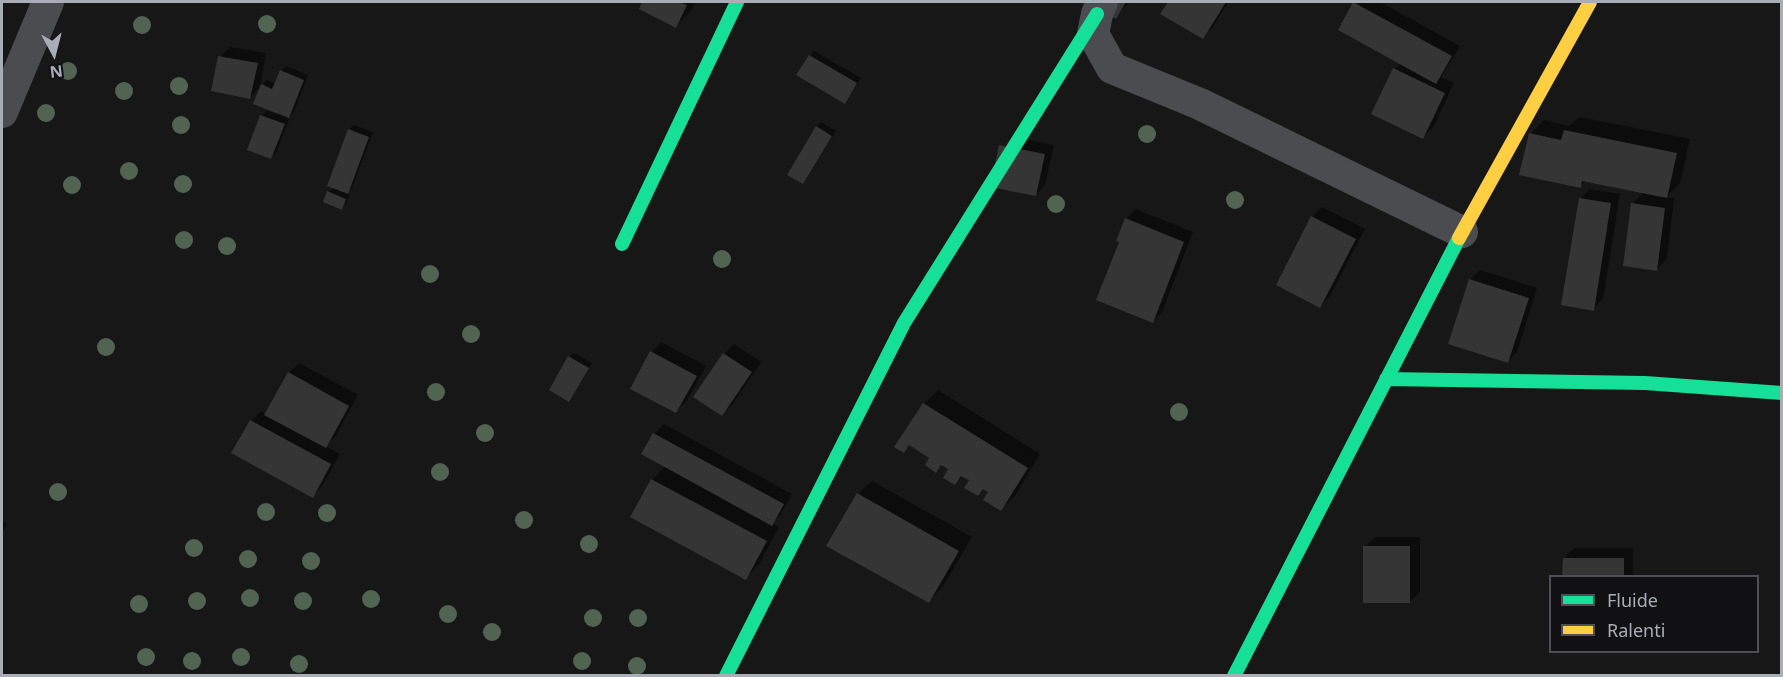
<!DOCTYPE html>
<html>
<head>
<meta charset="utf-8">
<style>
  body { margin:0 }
  #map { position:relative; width:1783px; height:677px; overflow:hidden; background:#171717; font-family:"Noto Sans",sans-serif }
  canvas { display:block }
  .frame { position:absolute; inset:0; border:3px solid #a8adb8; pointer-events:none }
  .legend { position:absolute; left:1549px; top:575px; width:210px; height:78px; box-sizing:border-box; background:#111113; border:2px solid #4d4f55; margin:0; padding:8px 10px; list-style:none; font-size:18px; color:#a8adb8 }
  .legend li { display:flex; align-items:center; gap:12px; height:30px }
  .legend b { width:30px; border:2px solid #4d4f55 }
  .north { position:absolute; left:24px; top:24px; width:60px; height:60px; -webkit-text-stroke:4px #111113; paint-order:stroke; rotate:173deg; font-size:16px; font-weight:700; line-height:24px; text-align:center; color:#a8adb8 }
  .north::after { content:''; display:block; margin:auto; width:21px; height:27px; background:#a8adb8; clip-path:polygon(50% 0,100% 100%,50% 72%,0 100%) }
</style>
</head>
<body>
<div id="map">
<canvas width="1783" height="677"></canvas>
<div class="frame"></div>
<ul class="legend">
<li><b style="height:8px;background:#16e098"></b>Fluide</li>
<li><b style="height:8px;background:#ffcf43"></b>Ralenti</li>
</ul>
<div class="north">N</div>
</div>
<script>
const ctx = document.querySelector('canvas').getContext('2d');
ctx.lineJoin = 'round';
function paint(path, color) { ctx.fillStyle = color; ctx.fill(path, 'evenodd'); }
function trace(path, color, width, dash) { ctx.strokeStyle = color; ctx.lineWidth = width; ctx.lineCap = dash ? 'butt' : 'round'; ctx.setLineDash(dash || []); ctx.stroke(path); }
paint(new Path2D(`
  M 644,2 L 695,2 L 690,12 L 676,26 L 641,9 Z
  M 1099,2 L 1129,2 L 1116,17 Z
  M 1170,2 L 1228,2 L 1213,27 L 1203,37 L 1163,13 Z
  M 1356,2 L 1380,2 L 1460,46 L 1441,77 L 1454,83 L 1433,128 L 1423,137 L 1395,69 L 1401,63 L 1340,29 Z
  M 230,47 L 266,53 L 260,87 L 250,97 L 220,57 Z
  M 814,51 L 861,78 L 845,102 L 810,56 Z
  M 286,66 L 308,75 L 294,112 L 287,119 L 289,119 L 276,153 L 271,157 L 262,116 L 267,111 L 276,114 L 277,112 L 263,85 L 267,80 L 276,84 L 281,71 Z
  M 1579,117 L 1690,139 L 1680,183 L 1666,197 L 1674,198 L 1667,259 L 1657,269 L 1632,204 L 1644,192 L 1587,180 L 1580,187 L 1530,134 L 1544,120 L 1569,126 Z
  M 821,122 L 836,131 L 803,183 L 817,127 Z
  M 354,125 L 373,132 L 352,188 L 347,193 L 350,194 L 346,204 L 341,208 L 329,192 L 334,187 L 329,185 L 349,129 Z
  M 1010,136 L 1054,145 L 1045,185 L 1036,195 Z
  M 1590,189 L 1620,194 L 1603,299 L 1593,309 L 1580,199 Z
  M 1322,207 L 1365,229 L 1330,296 L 1320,306 L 1312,217 Z
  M 1136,209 L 1193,232 L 1162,312 L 1152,322 L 1121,241 L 1126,219 Z
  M 1480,270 L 1537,288 L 1517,352 L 1507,362 L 1470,280 Z
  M 661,342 L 706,366 L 686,402 L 676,411 L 652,352 Z
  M 734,344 L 761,362 L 732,405 L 722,414 L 724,354 Z
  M 574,353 L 592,363 L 569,400 L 569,357 Z
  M 299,363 L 358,395 L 335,437 L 325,446 L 340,454 L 322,486 L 312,496 L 251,421 L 261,411 L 266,414 L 289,373 Z
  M 938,390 L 1040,454 L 1015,496 L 1001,509 L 990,491 L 984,488 L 978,494 L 971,480 L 963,475 L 955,484 L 950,469 L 943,464 L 936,471 L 931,457 L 910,444 L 904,451 L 924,404 Z
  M 664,424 L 792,494 L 781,514 L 772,523 L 779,527 L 759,564 L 746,578 L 652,480 L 666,466 L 654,434 Z
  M 872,481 L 972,537 L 942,588 L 928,601 L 858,494 Z
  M 2,521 L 7,523 L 2,535 Z
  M 1375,537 L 1420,537 L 1420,592 L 1410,602 L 1365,547 Z
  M 1574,548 L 1633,548 L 1633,576 L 1564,576 L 1564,558 Z`), '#0007');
paint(new Path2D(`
  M 642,2 L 679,2 L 687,5 L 676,28 L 639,9 Z
  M 1097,2 L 1126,2 L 1116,19 L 1095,5 Z
  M 1168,2 L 1226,2 L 1203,39 L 1160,14 Z
  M 1353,2 L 1452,56 L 1436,84 L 1338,30 Z
  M 809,55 L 857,83 L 845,104 L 796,75 Z
  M 218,56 L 258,63 L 250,99 L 211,91 Z
  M 1393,68 L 1445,93 L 1423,139 L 1371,114 Z
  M 280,70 L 304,80 L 289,118 L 253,104 L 261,84 L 272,89 Z
  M 260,115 L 285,124 L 271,159 L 247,150 Z
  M 816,126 L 832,136 L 803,184 L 787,175 Z
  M 348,129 L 369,137 L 348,194 L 327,186 Z
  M 1564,130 L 1677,153 L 1667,198 L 1582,181 L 1581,188 L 1519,175 L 1529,133 L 1561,140 Z
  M 999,145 L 1045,154 L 1036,196 L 990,187 Z
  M 327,191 L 346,199 L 342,210 L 323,202 Z
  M 1579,198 L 1611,203 L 1594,311 L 1561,305 Z
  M 1631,203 L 1665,208 L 1657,271 L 1623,266 Z
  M 1311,216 L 1356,239 L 1320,308 L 1276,285 Z
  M 1125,218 L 1184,242 L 1153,323 L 1096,300 L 1119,242 L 1116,241 Z
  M 1469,279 L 1529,298 L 1508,363 L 1448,344 Z
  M 650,351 L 697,376 L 676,413 L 630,389 Z
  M 723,353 L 752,372 L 722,416 L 693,397 Z
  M 568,356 L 589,368 L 569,402 L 549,390 Z
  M 288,372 L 349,406 L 326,448 L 264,415 Z
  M 923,403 L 1028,468 L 1001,511 L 983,500 L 988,492 L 983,489 L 978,496 L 964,488 L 969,480 L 961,476 L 955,485 L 943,478 L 948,469 L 941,465 L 936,473 L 925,465 L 929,458 L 909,445 L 904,453 L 894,447 Z
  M 250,420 L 331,464 L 313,498 L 231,453 Z
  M 653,433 L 784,504 L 772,526 L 641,454 Z
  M 651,479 L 767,541 L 746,580 L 630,517 Z
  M 857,493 L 959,551 L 929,603 L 826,546 Z
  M 1363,546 L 1410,546 L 1410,603 L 1363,603 Z
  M 1563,558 L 1624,558 L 1624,576 L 1562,576 Z`), '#353536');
trace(new Path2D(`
  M 1102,2 L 1097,14 L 1093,34 L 1112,68 L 1200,104 L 1462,232
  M 2,112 L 48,2`), '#4b4c50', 32);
trace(new Path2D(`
  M 622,244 L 737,2
  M 1386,379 L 1645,383 L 1782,393
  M 726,676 L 904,323 L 1097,14
  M 1234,676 L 1459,238`), '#16e098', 14);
trace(new Path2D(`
  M 1459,238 L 1590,2`), '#ffcf43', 14);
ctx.fillStyle = '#506451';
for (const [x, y] of [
  [267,24],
  [142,25],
  [68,71],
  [179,86],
  [124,91],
  [46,113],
  [181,125],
  [1147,134],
  [129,171],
  [183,184],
  [72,185],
  [1235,200],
  [1056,204],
  [184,240],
  [227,246],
  [722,259],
  [430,274],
  [471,334],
  [106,347],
  [436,392],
  [1179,412],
  [485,433],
  [440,472],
  [58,492],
  [266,512],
  [327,513],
  [524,520],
  [589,544],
  [194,548],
  [248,559],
  [311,561],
  [250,598],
  [371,599],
  [197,601],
  [303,601],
  [139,604],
  [448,614],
  [593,618],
  [638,618],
  [492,632],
  [146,657],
  [241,657],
  [192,661],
  [582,661],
  [299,664],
  [637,666]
]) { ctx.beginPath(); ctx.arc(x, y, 9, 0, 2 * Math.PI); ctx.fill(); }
</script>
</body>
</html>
